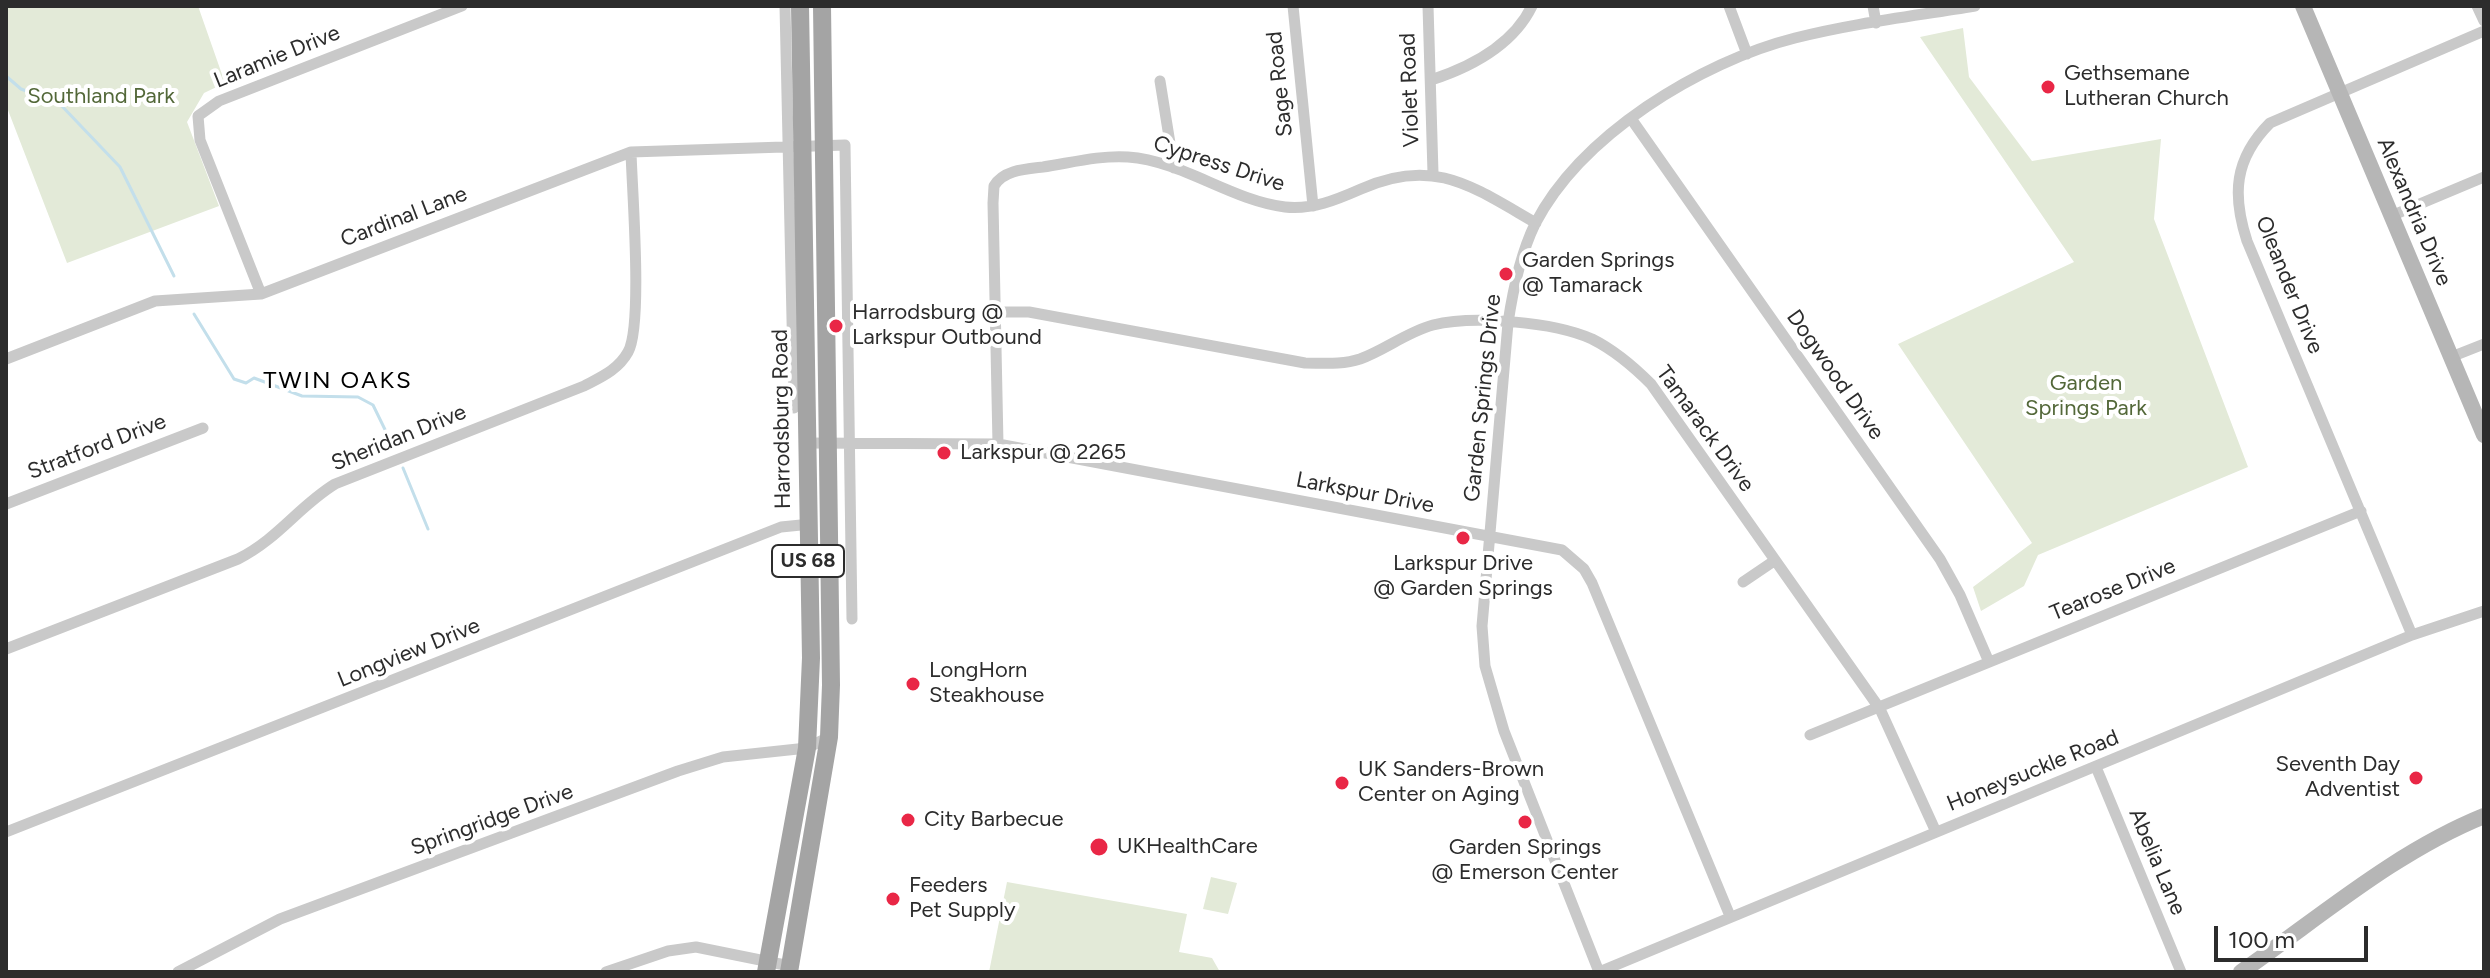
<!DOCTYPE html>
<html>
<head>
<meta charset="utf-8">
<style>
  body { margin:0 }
  #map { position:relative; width:2490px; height:978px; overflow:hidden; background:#fff; font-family:Figtree,sans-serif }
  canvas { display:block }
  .frame { position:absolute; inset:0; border:8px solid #2c2c2c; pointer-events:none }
  .scale { position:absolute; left:2214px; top:926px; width:154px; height:36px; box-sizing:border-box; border:4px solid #2c2c2c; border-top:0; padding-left:10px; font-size:24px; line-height:28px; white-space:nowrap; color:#2c2c2c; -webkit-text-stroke:6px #fff; paint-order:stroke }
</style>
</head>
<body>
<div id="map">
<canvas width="2490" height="978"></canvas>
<div class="frame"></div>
<div class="scale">100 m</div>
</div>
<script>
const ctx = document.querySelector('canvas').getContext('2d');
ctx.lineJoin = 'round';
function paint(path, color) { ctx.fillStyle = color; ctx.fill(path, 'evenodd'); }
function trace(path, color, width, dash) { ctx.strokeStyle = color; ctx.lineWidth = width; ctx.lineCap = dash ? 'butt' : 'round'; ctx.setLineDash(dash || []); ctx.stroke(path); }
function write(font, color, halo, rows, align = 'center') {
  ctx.font = font + ' Figtree,sans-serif'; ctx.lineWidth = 8; ctx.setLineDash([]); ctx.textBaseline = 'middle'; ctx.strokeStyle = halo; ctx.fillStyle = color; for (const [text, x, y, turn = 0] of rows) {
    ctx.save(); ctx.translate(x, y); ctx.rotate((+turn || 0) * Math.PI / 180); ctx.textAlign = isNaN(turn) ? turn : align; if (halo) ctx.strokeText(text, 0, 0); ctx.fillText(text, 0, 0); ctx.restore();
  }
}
paint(new Path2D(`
  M 6,6 L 198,6 L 225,83 L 204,93 L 187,122 L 219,206 L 67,263 L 6,105 Z
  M 1963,28 L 1969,77 L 2032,161 L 2161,139 L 2154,219 L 2248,467 L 2038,555 L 2024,586 L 1981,611 L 1973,587 L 2032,543 L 1898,344 L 2074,262 L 1920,37 Z
  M 1211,877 L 1237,883 L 1228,914 L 1203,909 Z
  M 1007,882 L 1187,914 L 1179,952 L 1212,958 L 1220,972 L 989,972 Z`), '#e3ead8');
trace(new Path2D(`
  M 6,76 L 21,89 L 59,103 L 120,167 L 174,276
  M 194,314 L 234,379 L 246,383 L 254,378 L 302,396 L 358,397 L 373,405 L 393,446
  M 403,468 L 428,529`), '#c3dfeb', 3);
trace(new Path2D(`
  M 785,6 L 794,408
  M 1293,6 L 1313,206
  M 1428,6 L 1433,173
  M 1729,6 L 1747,54
  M 1873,6 L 1876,23
  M 2477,6 L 2484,21
  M 1431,80 C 1471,67 1513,45 1532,6
  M 1160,81 L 1174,168
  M 1632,120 L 1940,559 L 1960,595 L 1989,662
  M 2391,216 L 2484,177
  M 261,294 L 200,140 L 198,116 L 219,101 L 462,6
  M 996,312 L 1029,312 L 1305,363 C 1323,363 1342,365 1360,359 C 1385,350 1407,332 1433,325 C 1473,315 1554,322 1592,339 C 1614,350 1633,366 1651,384 L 1880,709 L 1936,832
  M 2451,357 L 2484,344
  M 6,359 L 155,301 L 261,294 L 631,152 L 845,145 L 852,619
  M 806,443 L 998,444 L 1562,550 L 1584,569 L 1592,583 L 1730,916
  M 998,444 L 993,203 L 994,186 C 1003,170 1026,169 1043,167 C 1070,163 1100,155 1128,157 C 1183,161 1230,200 1285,207 C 1312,210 1336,200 1361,189 C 1434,156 1473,187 1536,223
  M 6,504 L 203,428
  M 1743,582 L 1774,561
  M 2412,635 L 2247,241 C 2232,195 2234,159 2270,123 L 2484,31
  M 6,649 L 238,559 C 278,539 299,506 335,484 L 584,386 C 601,377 618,370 628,352 C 643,326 632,190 631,152
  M 1810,735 L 2361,511
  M 2096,767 L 2181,972
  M 6,832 L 781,527 L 811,524
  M 178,972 L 280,919 L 678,771 L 723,757 L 807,748 L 829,737
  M 606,972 L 668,951 L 696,947 L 790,966
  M 1599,972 L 1504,731 L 1485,666 L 1482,626 L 1508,323 C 1513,289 1520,255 1535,224 C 1581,135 1700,62 1795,38 C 1854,23 1915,16 1975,6
  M 1599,972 L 2412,635 L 2484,611`), '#c9c9c9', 11);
trace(new Path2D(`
  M 2303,6 L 2484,435
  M 2241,972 C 2319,918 2395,852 2484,816`), '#b6b6b6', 16);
trace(new Path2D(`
  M 766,972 L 807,748 L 811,658 L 800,6
  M 789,972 L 829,737 L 831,685 L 822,6`), '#a4a4a4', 18);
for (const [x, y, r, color] of [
  [2048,87,8,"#e92746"],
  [1506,274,8,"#e92746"],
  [836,326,8,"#e92746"],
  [944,453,8,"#e92746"],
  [1463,538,8,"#e92746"],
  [913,684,8,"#e92746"],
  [2416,778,8,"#e92746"],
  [1342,783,8,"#e92746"],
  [908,820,8,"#e92746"],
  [1525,822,8,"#e92746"],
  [1099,847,10,"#e92746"],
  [893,899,8,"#e92746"]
]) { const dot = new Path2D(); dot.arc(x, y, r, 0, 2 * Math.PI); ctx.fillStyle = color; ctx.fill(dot); trace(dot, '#fff', 3); }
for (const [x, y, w] of [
  [808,561,72]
]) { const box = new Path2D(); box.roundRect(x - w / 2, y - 16, w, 32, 6); ctx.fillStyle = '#fff'; ctx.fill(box); trace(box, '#2c2c2c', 2); }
write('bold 20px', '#2c2c2c', null, [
  ["US 68",808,561]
]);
write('22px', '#2c2c2c', '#fff', [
  ["Laramie Drive",277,57,-22],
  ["Sage Road",1280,84,-96],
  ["Violet Road",1410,90,-92],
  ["Cypress Drive",1219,164,18],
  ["Alexandria Drive",2414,212,67],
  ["Cardinal Lane",404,217,-21],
  ["Oleander Drive",2289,285,68],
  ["Dogwood Drive",1835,375,55],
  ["Garden Springs Drive",1483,398,-84],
  ["Harrodsburg Road",782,419,-91],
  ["Tamarack Drive",1705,429,54],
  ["Sheridan Drive",399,438,-22],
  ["Stratford Drive",97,447,-21],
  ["Larkspur Drive",1365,493,11],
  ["Tearose Drive",2113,590,-22],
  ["Longview Drive",409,653,-22],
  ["Honeysuckle Road",2033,771,-22],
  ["Springridge Drive",492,820,-20],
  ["Abelia Lane",2157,862,67]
]);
write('22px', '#2c2c2c', '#fff', [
  ["Gethsemane",2064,74],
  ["Lutheran Church",2064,99],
  ["Garden Springs",1522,261],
  ["@ Tamarack",1522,286],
  ["Harrodsburg @",852,313],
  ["Larkspur Outbound",852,338],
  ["Larkspur @ 2265",960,453],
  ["Larkspur Drive",1463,564,"center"],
  ["@ Garden Springs",1463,589,"center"],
  ["LongHorn",929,671],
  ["Steakhouse",929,696],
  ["Seventh Day",2400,765,"right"],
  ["Adventist",2400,790,"right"],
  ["UK Sanders-Brown",1358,770],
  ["Center on Aging",1358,795],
  ["City Barbecue",924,820],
  ["UKHealthCare",1117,847],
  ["Garden Springs",1525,848,"center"],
  ["@ Emerson Center",1525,873,"center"],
  ["Feeders",909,886],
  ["Pet Supply",909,911]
], 'left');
write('22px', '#536839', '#fff', [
  ["Southland Park",101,97],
  ["Garden",2086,384],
  ["Springs Park",2086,409]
]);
ctx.letterSpacing = '2px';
write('24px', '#000', '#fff', [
  ["TWIN OAKS",338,381]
]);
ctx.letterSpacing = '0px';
</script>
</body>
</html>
